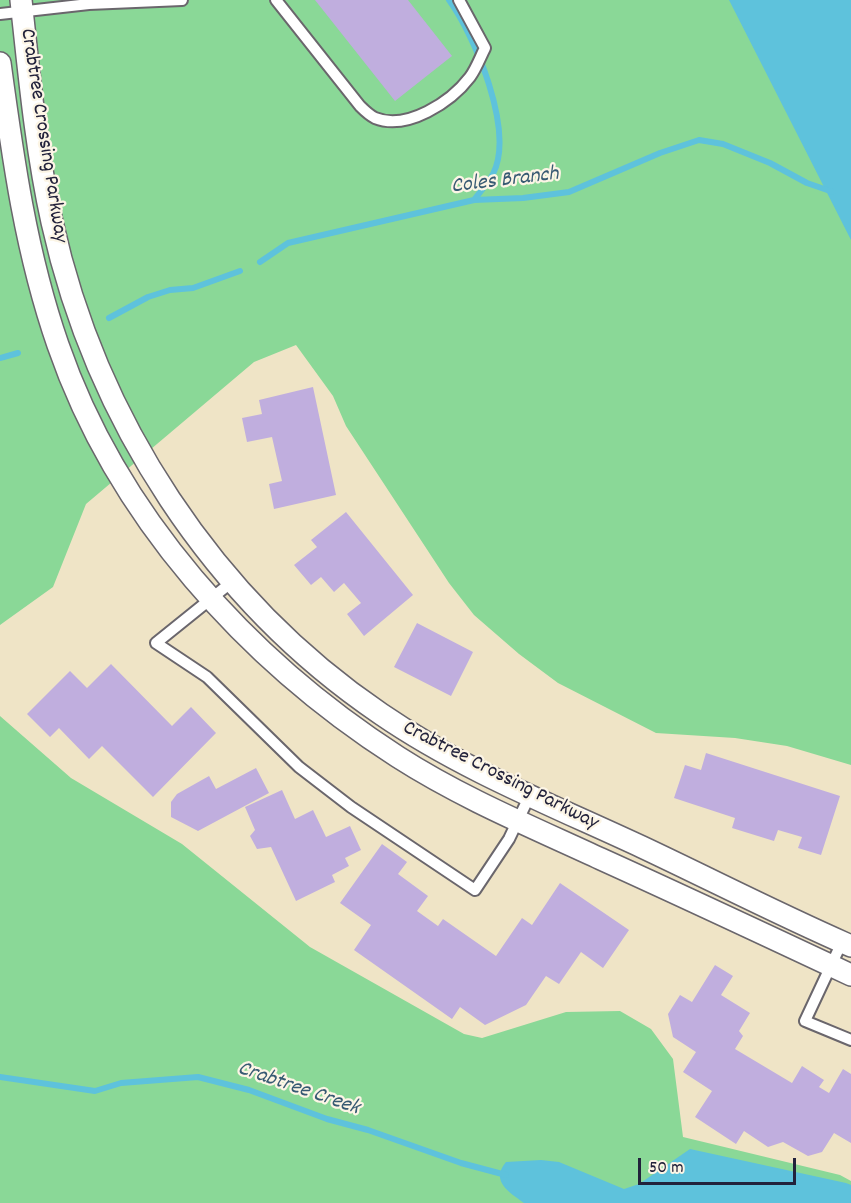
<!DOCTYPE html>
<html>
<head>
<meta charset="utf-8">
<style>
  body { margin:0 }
  #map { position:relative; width:851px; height:1203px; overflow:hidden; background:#efe4c6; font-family:Dekko,sans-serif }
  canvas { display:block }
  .scale { position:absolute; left:638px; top:1158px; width:158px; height:27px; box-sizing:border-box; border:3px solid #22223b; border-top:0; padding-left:8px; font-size:18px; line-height:21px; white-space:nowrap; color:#22223b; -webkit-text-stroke:4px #fcf5e5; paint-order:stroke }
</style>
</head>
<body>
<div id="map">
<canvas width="851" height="1203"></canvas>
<div class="scale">50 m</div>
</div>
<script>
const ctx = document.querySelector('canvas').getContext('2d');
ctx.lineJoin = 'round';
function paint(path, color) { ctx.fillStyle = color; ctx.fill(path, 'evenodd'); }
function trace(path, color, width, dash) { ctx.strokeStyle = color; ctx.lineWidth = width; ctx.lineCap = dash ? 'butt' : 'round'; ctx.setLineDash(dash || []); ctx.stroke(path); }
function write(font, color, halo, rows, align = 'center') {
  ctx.font = font + ' Dekko,sans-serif'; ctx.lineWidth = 4.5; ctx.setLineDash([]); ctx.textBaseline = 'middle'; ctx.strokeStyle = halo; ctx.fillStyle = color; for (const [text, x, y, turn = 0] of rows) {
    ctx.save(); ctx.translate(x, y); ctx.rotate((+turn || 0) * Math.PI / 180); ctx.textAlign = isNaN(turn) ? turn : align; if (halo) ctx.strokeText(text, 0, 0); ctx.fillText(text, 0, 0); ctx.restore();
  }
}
paint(new Path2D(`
  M 0,0 L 851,0 L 851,765 L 787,746 L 735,738 L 656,733 L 558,683 L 519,654 L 474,615 L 449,583 L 346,426 L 333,396 L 296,345 L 254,362 L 86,504 L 53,587 L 0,625 Z
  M 0,716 L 71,778 L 182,844 L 310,947 L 464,1034 L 482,1038 L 566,1012 L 620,1011 L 651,1029 L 673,1059 L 683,1137 L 840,1175 L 851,1181 L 851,1203 L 0,1203 Z`), '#8ad897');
paint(new Path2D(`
  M 729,0 L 851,0 L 851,240 Z
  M 690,1149 L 846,1183 L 851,1185 L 851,1203 L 524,1203 C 509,1192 490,1181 506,1162 L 541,1160 L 559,1162 L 624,1189 L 639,1184 Z`), '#5ec2dc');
trace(new Path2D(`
  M 449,0 C 475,36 515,131 493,174 C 488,183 480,192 474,200
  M 260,262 L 288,243 L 474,200 L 523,198 L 569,192 L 660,153 L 699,140 L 723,144 L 770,163 L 807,183 L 833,192
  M 109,318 L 148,297 L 170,290 L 193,288 L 240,271
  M 0,358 L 18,353
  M 0,1077 L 95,1091 L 121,1083 L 198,1077 L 249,1090 L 327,1119 L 368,1130 L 461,1163 L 506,1175`), '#5ec2dc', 6);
paint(new Path2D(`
  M 315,0 L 408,0 L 452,56 L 395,101 Z
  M 313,387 L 336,495 L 274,509 L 269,484 L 282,481 L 272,437 L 247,442 L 242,418 L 262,414 L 259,400 Z
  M 346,512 L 413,595 L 364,636 L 347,614 L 361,603 L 344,583 L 334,592 L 321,577 L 311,585 L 294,565 L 317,547 L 311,540 Z
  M 417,623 L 473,652 L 451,696 L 394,667 Z
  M 111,664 L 172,726 L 191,707 L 216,733 L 153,797 L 102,746 L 89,759 L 59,728 L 50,737 L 27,714 L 70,671 L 87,688 Z
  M 706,753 L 840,796 L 821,855 L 798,848 L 802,837 L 778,830 L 774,841 L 732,828 L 735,818 L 674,798 L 685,765 L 701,770 Z
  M 256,768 L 269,793 L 198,831 L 171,817 L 171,802 L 177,794 L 209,776 L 216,789 Z
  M 282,790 L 295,819 L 313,810 L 326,837 L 350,826 L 361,850 L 345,858 L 349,866 L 332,875 L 335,882 L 296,901 L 271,847 L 257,849 L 250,836 L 255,830 L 245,807 Z
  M 382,844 L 407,862 L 398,874 L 428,896 L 417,911 L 438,926 L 443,919 L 496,956 L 522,918 L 532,925 L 560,883 L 629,930 L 603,968 L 581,952 L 559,984 L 546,976 L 526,1005 L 485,1025 L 460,1007 L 452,1019 L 354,950 L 371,925 L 340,903 Z
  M 715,965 L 733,976 L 721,995 L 750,1013 L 739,1031 L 743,1036 L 735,1049 L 792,1083 L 802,1066 L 824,1080 L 819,1087 L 829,1093 L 843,1069 L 851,1074 L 851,1143 L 834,1133 L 822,1152 L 808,1156 L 783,1142 L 768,1147 L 744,1131 L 736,1144 L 695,1117 L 712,1091 L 683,1072 L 696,1052 L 673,1037 L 668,1014 L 680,995 L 692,1002 Z`), '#c0aede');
const service = new Path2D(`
  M 276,0 L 360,106 C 364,110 369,115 375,118 C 407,131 451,102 470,77 C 476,69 480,58 485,48 L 459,0
  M 0,14 L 89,4 L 182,0
  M 233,581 L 156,643 L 207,677 L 299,767 L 351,807 L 475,890 L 509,839 L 530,795
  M 842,942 L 805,1021 L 851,1040`);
const minor = new Path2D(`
  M 21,0 C 29,74 36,150 52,222 C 96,420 213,600 381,714 C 461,769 554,806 642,847 C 712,880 780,915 851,946
  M 0,63 C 13,159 26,253 58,345 C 117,516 247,660 398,757 C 462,798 532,827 601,859 C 685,897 768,936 851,975`);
trace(service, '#6a666c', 14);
trace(minor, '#6a666c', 24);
trace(service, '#fff', 10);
trace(minor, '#fff', 21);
write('21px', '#22223b', '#fcf5e5', [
  ["Crabtree Crossing Parkway",42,136,81],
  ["Crabtree Crossing Parkway",500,777,27]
]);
write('italic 22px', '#375a73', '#fcf5e5', [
  ["Coles Branch",505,182,-7],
  ["Crabtree Creek",298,1090,19]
]);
</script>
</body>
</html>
